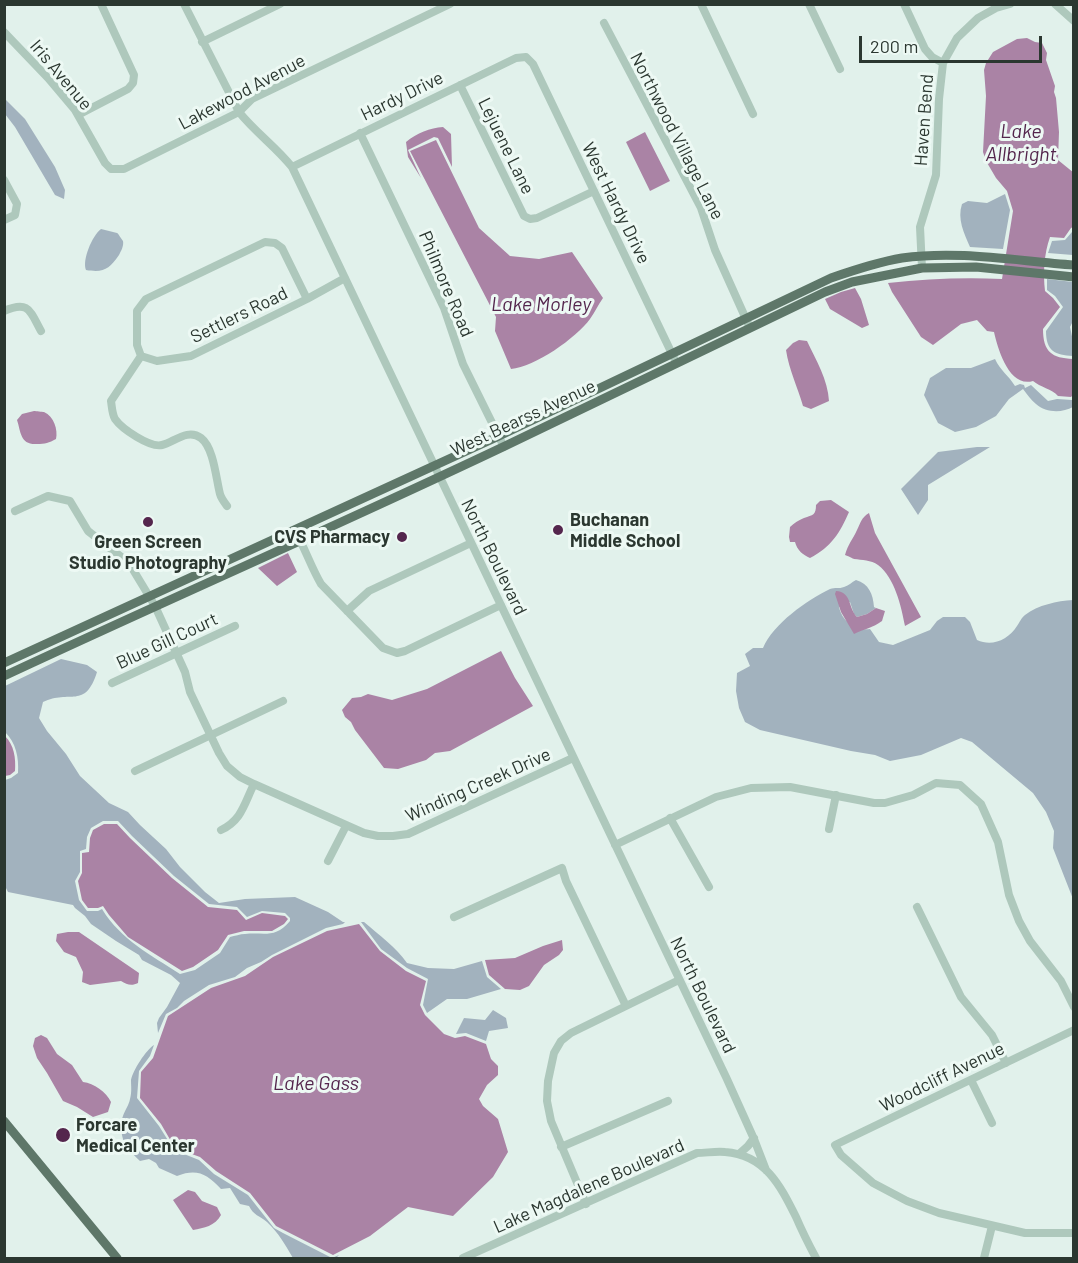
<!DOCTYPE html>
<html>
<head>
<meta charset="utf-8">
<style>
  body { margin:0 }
  #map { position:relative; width:1078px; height:1263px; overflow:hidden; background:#e1f1eb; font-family:Barlow,sans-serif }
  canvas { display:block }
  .frame { position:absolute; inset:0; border:6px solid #2b3730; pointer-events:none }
  .scale { position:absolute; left:859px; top:36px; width:183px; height:27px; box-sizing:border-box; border:3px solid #2b3730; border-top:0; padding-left:8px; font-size:18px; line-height:21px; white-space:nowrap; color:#2b3730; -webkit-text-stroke:4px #edf9f4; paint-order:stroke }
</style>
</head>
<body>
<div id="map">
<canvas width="1078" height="1263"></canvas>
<div class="frame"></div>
<div class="scale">200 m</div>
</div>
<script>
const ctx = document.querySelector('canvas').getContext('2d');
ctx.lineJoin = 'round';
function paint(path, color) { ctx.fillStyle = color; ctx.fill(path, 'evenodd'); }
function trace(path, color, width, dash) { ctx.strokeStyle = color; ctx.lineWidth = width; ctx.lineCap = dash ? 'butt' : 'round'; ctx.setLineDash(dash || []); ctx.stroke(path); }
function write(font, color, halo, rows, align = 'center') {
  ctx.font = font + ' Barlow,sans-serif'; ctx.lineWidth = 6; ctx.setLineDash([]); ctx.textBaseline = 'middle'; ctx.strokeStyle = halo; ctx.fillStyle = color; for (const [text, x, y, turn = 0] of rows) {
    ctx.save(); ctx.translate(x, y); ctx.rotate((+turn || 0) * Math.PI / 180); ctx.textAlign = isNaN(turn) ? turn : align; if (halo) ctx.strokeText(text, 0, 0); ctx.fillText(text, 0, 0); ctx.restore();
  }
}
paint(new Path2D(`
  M 4,98 L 25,119 L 55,167 L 65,190 L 64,199 L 55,195 L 15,127 L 5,114 Z
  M 1005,194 L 1010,210 L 1003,249 L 970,247 C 964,233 957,219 962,204 L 968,201 L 987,203 Z
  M 101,229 L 117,233 C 118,233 122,240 123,241 C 124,246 121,251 119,255 C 109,269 104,273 86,270 C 82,260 92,236 101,229 Z
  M 1072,232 L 1073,232 L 1073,255 L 1048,253 L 1052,241 L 1065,240 Z
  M 1047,279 L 1073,282 L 1073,321 L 1070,327 L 1073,341 L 1073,356 C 1055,355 1046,351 1046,331 L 1063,307 L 1055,296 L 1047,290 Z
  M 995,359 C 1000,370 1009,376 1015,386 L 1020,384 L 1024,385 L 1025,388 L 1031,385 L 1048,401 L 1057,399 L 1072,400 L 1073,398 L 1073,407 C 1062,413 1046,413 1036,404 C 1031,400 1027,394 1023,389 L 1009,399 L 996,416 L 976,427 L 955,432 L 938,423 L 924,395 L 930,378 L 946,368 L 971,368 Z
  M 977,447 L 990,447 L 928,485 L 928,500 L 918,515 L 901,489 L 938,452 Z
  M 856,580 C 869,584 873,594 874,607 L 876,608 L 867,614 L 857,617 L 854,614 L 850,602 L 839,607 C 842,621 855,631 870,629 L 879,642 L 893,645 L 930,630 L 937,621 L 943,617 L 965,617 L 970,622 L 977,640 C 992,647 1008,640 1017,626 C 1020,622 1021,618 1025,615 C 1038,605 1057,601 1073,600 L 1073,899 L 1053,848 L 1054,831 L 1046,812 L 1033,793 L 972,742 L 961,738 L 921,755 L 890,761 L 875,755 L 851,751 L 760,730 L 745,722 L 739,708 L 736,691 L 737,673 L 750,666 L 745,654 L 753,648 L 763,648 C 773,624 807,600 830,589 C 835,587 839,589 844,587 C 848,586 852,582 856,580 Z
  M 61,659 L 87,665 L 97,672 C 85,710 70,689 43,702 L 39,718 L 47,731 L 66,754 L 80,776 L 109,803 L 128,812 L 140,825 L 166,849 L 180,867 L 205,892 L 219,903 L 245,899 L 295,897 L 328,912 L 343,922 L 345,922 L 343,924 L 326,928 L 272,955 L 261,962 L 247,968 L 235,977 L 209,985 L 184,1001 L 177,1008 L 166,1014 L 158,1033 L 157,1023 L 159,1018 L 167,1007 L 180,983 L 171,975 L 142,960 L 139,955 L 116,941 L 91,924 L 85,916 L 75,908 L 73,905 L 8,892 L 5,886 L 5,780 L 11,778 L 18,773 C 19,757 16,743 5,732 L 5,686 ZM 103,821 L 118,821 L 132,836 L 174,876 L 209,904 L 237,907 L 247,917 L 262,911 L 285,913 L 290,918 L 290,921 C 275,939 265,932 245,934 C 240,934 235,936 230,937 L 220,953 L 195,970 L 180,974 C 151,955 121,940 102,909 L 98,911 L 87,911 L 79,900 L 75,881 L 80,872 L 80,851 L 86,849 L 87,837 L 91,828 Z
  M 361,922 L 364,922 C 379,935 396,947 407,963 L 428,968 L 454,969 L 482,961 L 487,977 L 501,989 L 467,999 L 447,999 L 427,1013 L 423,1005 L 428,979 L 407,968 L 381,949 Z
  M 493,1010 L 506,1018 L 508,1028 L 489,1031 L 486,1041 L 466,1033 L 456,1034 L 464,1018 L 485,1020 Z
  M 154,1045 L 150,1056 L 139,1071 L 137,1098 L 159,1126 L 174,1150 L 199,1160 L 214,1174 L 248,1195 L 274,1228 L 283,1233 L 332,1258 L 339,1255 L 336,1258 L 293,1258 C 286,1246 278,1232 267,1222 C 259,1215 254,1216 249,1206 L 240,1204 L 230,1188 L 221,1189 C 207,1174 197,1168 177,1176 L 159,1168 L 156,1163 L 149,1159 L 140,1161 C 134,1155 125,1147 123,1139 C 121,1132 120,1122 123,1116 C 125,1110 129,1105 130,1099 C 132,1092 131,1086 131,1080 C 133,1070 146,1050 154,1045 Z`), '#a2b2be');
paint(new Path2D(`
  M 1027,38 L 1035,42 L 1042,43 L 1047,53 L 1046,60 L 1055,86 L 1054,92 L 1056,98 L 1059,132 L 1058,160 L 1074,173 L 1073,227 L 1071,228 L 1064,238 L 1050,237 C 1044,254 1043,273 1045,291 L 1053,298 L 1060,307 L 1043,329 C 1043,352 1052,358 1073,359 L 1073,395 L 1071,397 L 1058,396 C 1052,389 1040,387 1033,381 C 1009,388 998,349 994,332 L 987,331 L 977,320 L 961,324 L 933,345 L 921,337 L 892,292 L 888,283 C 926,279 963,277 1002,279 L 1013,211 L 1007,191 L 996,178 L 986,161 L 983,152 L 986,96 L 984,70 L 986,63 L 993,52 L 1017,39 Z
  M 443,127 L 451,134 L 452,167 L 438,138 L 434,137 L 408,150 L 421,178 L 408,157 L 406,142 C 417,133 430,128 443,127 Z
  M 645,132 L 670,181 L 650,191 L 626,142 Z
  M 436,140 L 479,228 L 510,256 L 539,259 L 572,252 L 603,298 C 598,305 595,312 590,319 C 576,338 535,367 511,369 L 495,331 L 496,317 L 410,151 Z
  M 855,288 L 861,299 L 869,325 L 862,328 L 830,309 L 825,299 L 841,292 Z
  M 799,340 L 807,341 C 816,360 828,380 829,401 L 811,409 L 803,406 C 798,388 789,370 786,350 L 793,343 Z
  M 34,411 C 36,411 42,412 44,412 C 54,416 58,430 56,439 C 49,443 45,444 37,444 C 20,445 21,432 17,420 L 22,414 Z
  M 831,500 L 849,512 C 840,533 831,547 810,558 C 803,555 797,550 795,542 L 790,542 L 789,537 L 790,527 C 794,523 799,520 804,518 C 813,515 816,515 816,505 L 820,501 Z
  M 869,513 L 875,533 L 921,617 L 905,626 C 901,606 895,578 878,565 C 871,560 862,560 854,559 C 854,559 846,555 845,555 C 848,544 853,539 857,530 C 861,522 861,518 869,513 Z
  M 288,553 L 297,572 L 277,586 L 258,568 Z
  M 836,591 C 852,592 848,608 857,617 L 867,614 L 876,608 L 885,611 L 882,621 C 873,628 864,629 854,634 L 841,612 L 835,594 Z
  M 501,651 L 515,678 L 533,706 L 450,751 L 435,753 L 426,760 L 398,769 L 384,768 L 355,730 L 351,722 L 345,717 L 342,710 L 352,698 L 361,697 L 368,694 L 392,700 L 427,689 Z
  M 5,736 C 14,745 16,758 15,771 L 10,775 L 5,776 Z
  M 104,824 L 117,824 L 130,838 L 172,878 L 208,907 L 237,910 L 246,920 L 262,913 L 285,916 L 288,919 L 284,924 L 272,931 L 244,931 L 228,935 L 218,950 L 193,967 L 182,971 L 128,937 L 109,915 L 103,906 L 98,908 L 88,908 L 82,900 L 78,881 L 82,873 L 82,853 L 89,852 L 90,838 L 93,830 Z
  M 359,924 L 380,951 L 406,971 L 426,981 L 420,1005 L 425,1015 L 444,1034 L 455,1038 L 465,1036 L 486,1044 L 491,1059 L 498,1066 L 498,1075 L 487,1085 L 479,1099 L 483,1106 L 498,1119 L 508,1152 L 493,1177 L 453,1216 L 408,1207 L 370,1236 L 333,1255 L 276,1226 L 250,1193 L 216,1171 L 200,1157 L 175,1148 L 161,1124 L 140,1098 L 141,1072 L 153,1058 L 168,1016 L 211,988 L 245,976 L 273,957 L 327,931 Z
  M 68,932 L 79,932 L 139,973 L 138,983 C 132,986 127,985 121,981 L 90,985 L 82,982 L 83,972 L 76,957 L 64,952 L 56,941 L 57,934 Z
  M 562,940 L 563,950 L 559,955 L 544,965 L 529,986 L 520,990 L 505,989 L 489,975 L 485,960 L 515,958 L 543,946 Z
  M 41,1035 L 47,1038 L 57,1054 L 72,1065 L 83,1082 C 94,1083 106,1092 111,1102 L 108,1112 L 93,1117 L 77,1107 L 63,1101 L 47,1073 L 37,1058 L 33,1046 L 35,1038 Z
  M 188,1190 L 195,1192 L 202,1201 L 217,1207 L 221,1215 C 215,1226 204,1228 193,1230 L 173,1200 Z`), '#aa83a5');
trace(new Path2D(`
  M 184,4 L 239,112 C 255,132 276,147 292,167 L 726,1077 L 754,1139 L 766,1170
  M 701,4 L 753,114
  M 809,4 L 840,69
  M 904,4 L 925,49 L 932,57 L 943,63
  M 1055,4 L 1074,21
  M 604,23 L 701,208 L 715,250 L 750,328
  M 4,32 L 48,78 L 75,110 L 105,163 L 111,169 L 124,169 L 239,112 L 252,99 L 450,4
  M 202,42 L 280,4
  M 460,85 L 524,216 L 530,219 L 537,218 L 594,191
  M 78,115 L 128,89 L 133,83 L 134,75 L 101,4
  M 360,133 L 444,308 L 463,364 L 504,447
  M 292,167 L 516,58 L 526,57 L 533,64 L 674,358
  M 4,180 L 17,204 L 15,215 L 4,220
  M 922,268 L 920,227 L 936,175 L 939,99 L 943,63 L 957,38 L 978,18 L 996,8 L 1010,4
  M 4,311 C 29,300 30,311 41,331
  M 141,356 L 157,361 L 191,356 L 307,299 L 345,278
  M 227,506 C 224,502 221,498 220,494 C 216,479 214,448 201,438 C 188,428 174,442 162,445 C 150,448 122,429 115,419 C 112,414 112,407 111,401 L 141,356 L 137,345 L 137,311 L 146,299 L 265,242 L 275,243 L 282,248 L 307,299
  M 15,511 L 48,496 L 70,501 L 88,531 L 129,563 L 155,606 L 185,672 L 190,692 L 219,753 L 227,766 L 240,777 L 254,784 L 364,833 L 378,836 L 393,836 L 408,834 L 573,758
  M 295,531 C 305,548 311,567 321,584 L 383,648 L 397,653 L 405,651 L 501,605
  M 347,611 L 369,591 L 471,543
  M 112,683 L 235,626
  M 135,771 L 283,701
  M 670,818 L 709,887
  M 829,829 L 836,795
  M 221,830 C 242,820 244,804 254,784
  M 615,845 L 716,797 L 751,788 L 790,787 L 874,803 L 885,803 L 913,795 L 936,783 L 960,785 L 981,804 L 998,842 L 1009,895 L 1019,921 L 1030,941 L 1061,981 L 1074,1007
  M 328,861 L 346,826
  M 917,907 L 961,997 L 992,1035 L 1006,1063
  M 454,917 L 562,868 L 566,881 L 626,1006
  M 1074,1030 L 835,1145 L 841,1155 L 873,1183 L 907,1201 L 939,1213 L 1025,1233 L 1074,1233
  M 971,1080 L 992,1123
  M 561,1147 L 668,1101
  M 739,1154 L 748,1146 L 754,1138
  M 586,1204 L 551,1121 L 547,1101 L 548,1081 L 554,1053 L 561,1041 L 571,1033 L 679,980
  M 463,1258 L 697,1153 C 706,1153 716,1151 725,1152 C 765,1155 780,1185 796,1217 C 802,1231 809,1245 816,1258
  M 984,1258 L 992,1226`), '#aec8bc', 8);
trace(new Path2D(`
  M 4,663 L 499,436 L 831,278 C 854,270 878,262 902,258 C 959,250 1016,261 1074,265
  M 4,676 C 171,598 339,525 505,446 C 612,395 718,343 825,292 L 852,282 L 922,268 L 976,267 L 1074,277
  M 4,1121 L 117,1258`), '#5e7769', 9);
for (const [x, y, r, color] of [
  [148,522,6,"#54264d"],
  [558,530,6,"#54264d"],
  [402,537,6,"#54264d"],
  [63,1135,8,"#54264d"]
]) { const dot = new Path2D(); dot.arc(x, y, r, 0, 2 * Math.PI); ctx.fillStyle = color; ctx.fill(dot); trace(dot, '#edf9f4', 2); }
write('18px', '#2b3730', '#edf9f4', [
  ["Iris Avenue",61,75,50],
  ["Lakewood Avenue",242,92,-28],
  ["Hardy Drive",402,96,-26],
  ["Haven Bend",924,120,-86],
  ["Northwood Village Lane",677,136,63],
  ["Lejuene Lane",506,146,64],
  ["West Hardy Drive",616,203,64],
  ["Philmore Road",446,284,67],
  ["Settlers Road",239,315,-26],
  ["West Bearss Avenue",523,418,-25],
  ["North Boulevard",494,557,64],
  ["Blue Gill Court",167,641,-25],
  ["Winding Creek Drive",478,785,-24],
  ["North Boulevard",703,995,64],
  ["Woodcliff Avenue",942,1077,-26],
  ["Lake Magdalene Boulevard",589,1186,-24]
]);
write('bold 18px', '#2b3730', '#edf9f4', [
  ["Buchanan",570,520],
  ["Middle School",570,541],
  ["CVS Pharmacy",390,537,"right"],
  ["Green Screen",148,542,"center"],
  ["Studio Photography",148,563,"center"],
  ["Forcare",76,1125],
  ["Medical Center",76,1146]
], 'left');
write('italic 20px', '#54264d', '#edf9f4', [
  ["Lake",1021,131],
  ["Allbright",1021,154],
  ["Lake Morley",541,304],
  ["Lake Gass",316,1083]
]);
</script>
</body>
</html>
